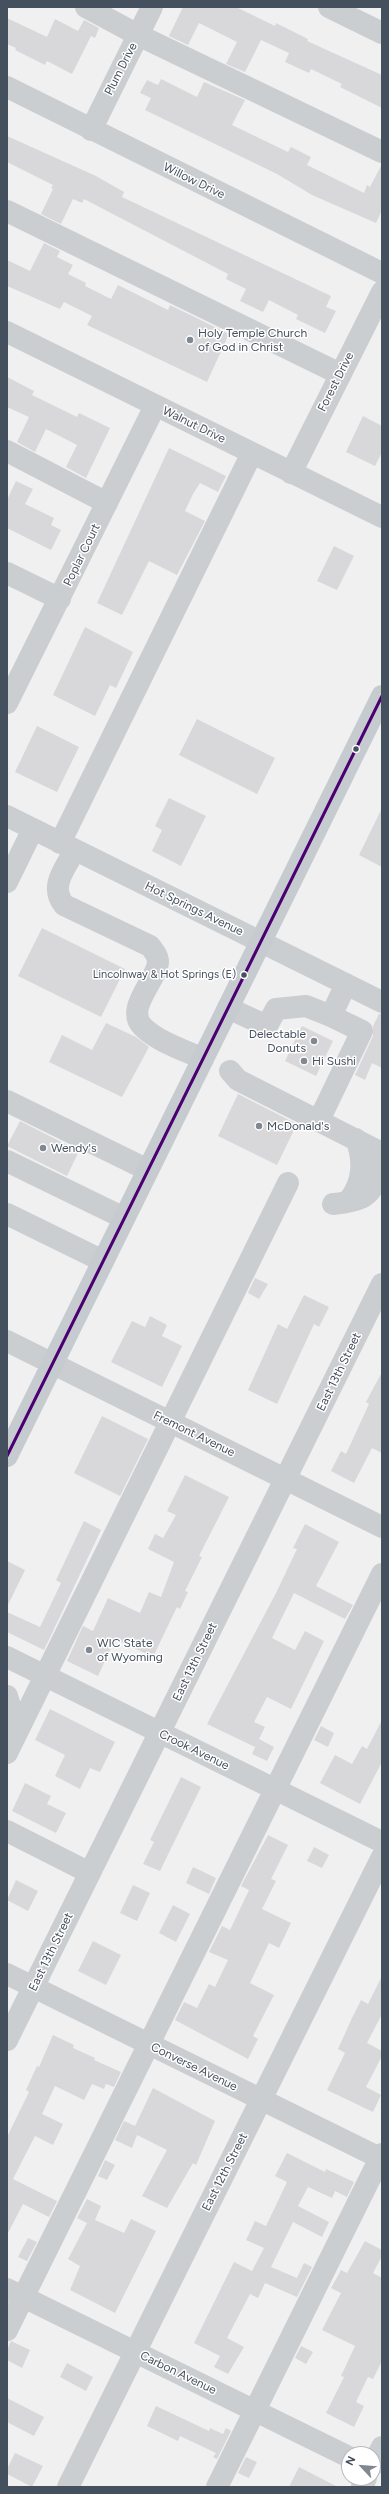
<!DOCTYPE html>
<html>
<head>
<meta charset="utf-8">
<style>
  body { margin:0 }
  #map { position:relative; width:389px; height:2494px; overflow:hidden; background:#f1f0f0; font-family:Figtree,sans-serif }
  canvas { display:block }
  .frame { position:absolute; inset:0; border:8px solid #45505e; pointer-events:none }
  .north { position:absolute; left:341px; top:2446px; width:40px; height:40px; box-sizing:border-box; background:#fff; border:1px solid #b5b9bf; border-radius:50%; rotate:296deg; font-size:11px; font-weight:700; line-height:16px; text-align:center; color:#45505e }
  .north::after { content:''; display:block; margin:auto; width:14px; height:18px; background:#818891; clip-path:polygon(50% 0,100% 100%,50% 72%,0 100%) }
</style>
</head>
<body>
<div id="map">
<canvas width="389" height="2494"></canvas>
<div class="frame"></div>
<div class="north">N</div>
</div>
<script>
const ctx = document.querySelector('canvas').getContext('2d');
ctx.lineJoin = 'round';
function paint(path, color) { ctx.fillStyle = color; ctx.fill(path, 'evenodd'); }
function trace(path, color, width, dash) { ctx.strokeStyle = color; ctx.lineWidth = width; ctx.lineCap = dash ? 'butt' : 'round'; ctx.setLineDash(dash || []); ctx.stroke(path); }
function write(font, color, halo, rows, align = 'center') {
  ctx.font = font + ' Figtree,sans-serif'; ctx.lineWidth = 3; ctx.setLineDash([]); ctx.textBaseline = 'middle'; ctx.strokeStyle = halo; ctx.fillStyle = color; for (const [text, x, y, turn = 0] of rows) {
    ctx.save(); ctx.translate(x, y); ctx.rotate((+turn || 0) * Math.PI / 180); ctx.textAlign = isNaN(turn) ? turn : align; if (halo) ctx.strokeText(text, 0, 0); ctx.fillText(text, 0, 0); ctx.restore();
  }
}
paint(new Path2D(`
  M 183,7 L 236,7 L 275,26 L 276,23 L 308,39 L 307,41 L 382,75 L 382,108 L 340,87 L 342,84 L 311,69 L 309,73 L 285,62 L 289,53 L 261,40 L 245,72 L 226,64 L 237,42 L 199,23 L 188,45 L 169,36 Z
  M 7,18 L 47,37 L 55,19 L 78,31 L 84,20 L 99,28 L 95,38 L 91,36 L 72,74 L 47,61 L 45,65 L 15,50 L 16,48 L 7,44 Z
  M 161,79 L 197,97 L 204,82 L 245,100 L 232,125 L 288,152 L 291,147 L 311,157 L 307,165 L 364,193 L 367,185 L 370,187 L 382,164 L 382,210 L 376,223 L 312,195 L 277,174 L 145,110 L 151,98 L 140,93 L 147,80 L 158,85 Z
  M 7,136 L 96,176 L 124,192 L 122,197 L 331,296 L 326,307 L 336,311 L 325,333 L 296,319 L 298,315 L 269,300 L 263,312 L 240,301 L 246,289 L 226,279 L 228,274 L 84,199 L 82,203 L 73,199 L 61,224 L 41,214 L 53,189 L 51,188 L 53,185 L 7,162 Z
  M 44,243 L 60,251 L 57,257 L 73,265 L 68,274 L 86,283 L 85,286 L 111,299 L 118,285 L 168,310 L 170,305 L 229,334 L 207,382 L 87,325 L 92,316 L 64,302 L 60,309 L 7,286 L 7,260 L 30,271 Z
  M 7,377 L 34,391 L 32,395 L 77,417 L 79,413 L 110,428 L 86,478 L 66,467 L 77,445 L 46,429 L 35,452 L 17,442 L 29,417 L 7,407 Z
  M 363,416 L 382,426 L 382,452 L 375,466 L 346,452 Z
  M 169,448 L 226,476 L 218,492 L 200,483 L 193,494 L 185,511 L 205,521 L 177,575 L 149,561 L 122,615 L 97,603 Z
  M 16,481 L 33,489 L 25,504 L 54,518 L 51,525 L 61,530 L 51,550 L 7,528 L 7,500 Z
  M 334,546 L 354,556 L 337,590 L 317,581 Z
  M 85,627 L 133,652 L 116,688 L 110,685 L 95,716 L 53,695 Z
  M 197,719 L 275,758 L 257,794 L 179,755 Z
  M 37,726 L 79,747 L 57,792 L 15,772 Z
  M 169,798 L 206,816 L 181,866 L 152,851 L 162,830 L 155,826 Z
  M 382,808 L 382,867 L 359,855 Z
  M 42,928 L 125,969 L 101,1017 L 18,976 Z
  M 379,1014 L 382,1014 L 382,1068 L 372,1063 L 365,1080 L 355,1075 L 373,1036 L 373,1026 Z
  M 106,1023 L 136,1037 L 149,1047 L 122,1097 L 49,1062 L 62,1035 L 92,1050 Z
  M 302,1026 L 333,1041 L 316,1076 L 285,1061 Z
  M 238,1094 L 297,1124 L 277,1165 L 218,1136 Z
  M 20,1121 L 79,1151 L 67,1176 L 7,1146 Z
  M 255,1278 L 268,1284 L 259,1299 L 248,1293 Z
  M 304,1295 L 329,1307 L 319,1327 L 314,1324 L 277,1404 L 248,1390 L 278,1324 L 287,1329 Z
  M 150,1316 L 167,1325 L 162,1336 L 182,1346 L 162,1387 L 111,1362 L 132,1321 L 145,1327 Z
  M 382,1372 L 382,1453 L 372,1448 L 354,1483 L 331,1471 L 341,1451 L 346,1454 L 369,1404 L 366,1402 Z
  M 102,1416 L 148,1439 L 120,1496 L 74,1473 Z
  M 185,1475 L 229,1497 L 199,1556 L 202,1557 L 185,1591 L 188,1592 L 180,1609 L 177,1607 L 153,1657 L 115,1639 L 98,1676 L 67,1661 L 83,1626 L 93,1631 L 108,1598 L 140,1613 L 149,1592 L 161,1597 L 174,1562 L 148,1549 L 155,1534 L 163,1538 L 176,1515 L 167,1511 Z
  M 84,1521 L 101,1530 L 44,1650 L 7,1632 L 7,1612 L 40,1627 L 61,1583 L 56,1580 Z
  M 305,1524 L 339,1542 L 316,1586 L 353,1605 L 345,1619 L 294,1593 L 272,1638 L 295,1650 L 305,1631 L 324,1641 L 291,1709 L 267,1697 L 254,1722 L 265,1727 L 255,1747 L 207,1724 L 276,1593 L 297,1549 L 293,1548 Z
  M 7,1561 L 25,1570 L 7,1607 Z
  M 50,1709 L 115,1742 L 100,1772 L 90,1768 L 80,1789 L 55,1776 L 65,1755 L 35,1740 Z
  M 382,1720 L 382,1762 L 360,1804 L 320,1783 L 335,1755 L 352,1764 L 362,1746 L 367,1749 Z
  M 321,1726 L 334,1733 L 328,1747 L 314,1740 Z
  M 259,1739 L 274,1747 L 267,1761 L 252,1754 Z
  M 181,1777 L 201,1787 L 160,1871 L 143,1864 L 154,1842 L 150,1840 Z
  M 25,1783 L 51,1796 L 47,1804 L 66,1813 L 56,1833 L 12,1811 Z
  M 268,1835 L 288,1845 L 271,1879 L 276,1881 L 262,1909 L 291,1923 L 279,1948 L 269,1943 L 250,1983 L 274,1995 L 253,2036 L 258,2039 L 248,2059 L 175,2020 L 184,2002 L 197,2008 L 209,1984 L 215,1987 L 228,1960 L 209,1952 L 222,1926 L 230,1930 L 249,1890 L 241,1886 Z
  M 314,1847 L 329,1855 L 322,1868 L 307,1861 Z
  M 193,1867 L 216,1878 L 209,1894 L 186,1883 Z
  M 16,1880 L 38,1891 L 28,1911 L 7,1900 Z
  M 133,1885 L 150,1893 L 137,1921 L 120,1913 Z
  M 173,1905 L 190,1914 L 176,1942 L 159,1933 Z
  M 93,1941 L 121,1955 L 106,1985 L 78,1971 Z
  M 382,1976 L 382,2014 L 367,2043 L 382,2051 L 382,2056 L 366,2087 L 381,2095 L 373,2112 L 327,2090 L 345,2053 L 338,2049 L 352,2018 L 361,2000 L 368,2004 Z
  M 53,2035 L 74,2045 L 73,2048 L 95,2058 L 94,2060 L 121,2072 L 114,2087 L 106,2084 L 104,2089 L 92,2084 L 84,2100 L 55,2086 L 42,2114 L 63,2124 L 53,2145 L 35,2136 L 13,2179 L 57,2201 L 49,2217 L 23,2204 L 7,2235 L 7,2137 L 29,2092 L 26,2090 L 37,2066 L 39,2067 Z
  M 153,2088 L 215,2121 L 196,2165 L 193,2163 L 167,2208 L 142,2196 L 167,2150 L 137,2135 L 132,2148 L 115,2140 L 124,2121 L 135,2126 Z
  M 287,2153 L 325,2172 L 326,2169 L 354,2182 L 347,2197 L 335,2191 L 332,2198 L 308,2187 L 298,2206 L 329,2222 L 322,2237 L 293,2222 L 271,2267 L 297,2278 L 304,2263 L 312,2267 L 297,2297 L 265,2283 L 258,2298 L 250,2294 L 227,2338 L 244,2347 L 228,2374 L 214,2367 L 220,2356 L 194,2343 L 234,2262 L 252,2271 L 264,2248 L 246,2240 L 255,2221 L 266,2226 L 287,2182 L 275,2176 Z
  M 105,2160 L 115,2165 L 107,2180 L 98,2176 Z
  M 87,2199 L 101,2206 L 95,2220 L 124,2233 L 131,2219 L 156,2231 L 115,2313 L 70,2290 L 80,2266 L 68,2259 L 87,2223 L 77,2218 Z
  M 28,2238 L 37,2242 L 27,2261 L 18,2257 Z
  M 365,2241 L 382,2250 L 382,2256 L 373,2273 L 382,2278 L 382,2361 L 373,2379 L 368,2377 L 356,2402 L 364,2406 L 354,2427 L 326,2413 L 344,2377 L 341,2376 L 355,2346 L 322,2330 L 341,2293 L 331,2288 L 341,2270 L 347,2273 Z
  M 11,2341 L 30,2350 L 22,2368 L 7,2360 L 7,2350 Z
  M 301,2346 L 313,2352 L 306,2364 L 295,2358 Z
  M 67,2363 L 93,2377 L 86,2391 L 60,2377 Z
  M 7,2398 L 44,2417 L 34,2436 L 7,2422 Z
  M 156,2406 L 209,2431 L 210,2428 L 223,2434 L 226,2428 L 231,2431 L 217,2459 L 213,2457 L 216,2453 L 180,2436 L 178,2441 L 147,2426 Z
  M 15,2453 L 43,2466 L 32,2487 L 7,2474 L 7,2469 Z
  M 246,2457 L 257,2462 L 249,2478 L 238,2473 Z
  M 299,2467 L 338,2487 L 289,2487 Z`), '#d8d8da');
trace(new Path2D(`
  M 86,7 L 138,35 L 382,152
  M 329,7 L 382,33
  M 7,87 L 382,273
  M 91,130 L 152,7
  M 7,211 L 340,374
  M 7,332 L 382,517
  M 7,451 L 107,503
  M 291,473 L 382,292
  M 7,573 L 60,599
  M 7,703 L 155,406
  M 7,816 L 382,1002
  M 60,843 L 252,453
  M 75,850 C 65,869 49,886 64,905 L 150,946 C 154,951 158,956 158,962 C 157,980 124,1009 143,1027 C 158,1042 184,1050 203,1059
  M 7,882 L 33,829
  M 228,1008 L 267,1026 L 276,1009 L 306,1006 L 331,1016
  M 230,1071 L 238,1080 L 376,1150 C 380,1166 378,1190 361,1198 C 353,1202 342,1203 333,1204
  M 7,1101 L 148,1170
  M 322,1114 L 362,1031 L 331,1016 L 346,984
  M 7,1161 L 124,1218
  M 349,1200 C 364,1182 364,1159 356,1139
  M 7,1214 L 103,1261
  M 7,1341 L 382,1527
  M 7,1657 L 382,1842
  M 7,1696 L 13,1716
  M 7,1753 L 288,1183
  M 7,1831 L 90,1873
  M 7,1974 L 382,2159
  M 7,2040 L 382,1284
  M 7,2289 L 349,2457
  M 7,2330 L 382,1574
  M 373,2465 L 382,2447
  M 68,2487 L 382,1857
  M 217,2487 L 382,2154
  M 362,2487 L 366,2478`), '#cbced1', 22);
trace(new Path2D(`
  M 7,1456 L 382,696`), '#c6cbcf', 22);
trace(new Path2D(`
  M 7,1456 L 382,696`), '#4b0072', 3);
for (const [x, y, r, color] of [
  [190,340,4,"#818891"],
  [356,749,3.5,"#45505e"],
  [244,975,3.5,"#45505e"],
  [314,1041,4,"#818891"],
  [304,1061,4,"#818891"],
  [259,1126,4,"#818891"],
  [43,1148,4,"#818891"],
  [89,1650,4,"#818891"]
]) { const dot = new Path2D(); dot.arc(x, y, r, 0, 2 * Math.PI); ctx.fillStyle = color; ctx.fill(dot); trace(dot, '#fff', 1.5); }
write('11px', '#45505e', '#fff', [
  ["Lincolnway & Hot Springs (E)",236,975]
], 'right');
write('12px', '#45505e', '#fff', [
  ["Plum Drive",121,69,-63],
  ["Willow Drive",194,181,26],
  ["Forest Drive",336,382,-63],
  ["Walnut Drive",194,425,26],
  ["Poplar Court",82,555,-64],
  ["Hot Springs Avenue",194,909,26],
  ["East 13th Street",339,1372,-64],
  ["Fremont Avenue",194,1434,26],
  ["East 13th Street",195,1662,-64],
  ["Crook Avenue",194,1750,26],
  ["East 13th Street",51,1952,-64],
  ["Converse Avenue",194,2067,26],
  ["East 12th Street",225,2172,-63],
  ["Carbon Avenue",178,2373,26]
]);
write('12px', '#45505e', '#fff', [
  ["Holy Temple Church",198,333],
  ["of God in Christ",198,347],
  ["Delectable",306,1034,"right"],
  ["Donuts",306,1048,"right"],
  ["Hi Sushi",312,1061],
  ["McDonald's",267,1126],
  ["Wendy's",51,1148],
  ["WIC State",97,1643],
  ["of Wyoming",97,1657]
], 'left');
</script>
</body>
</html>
